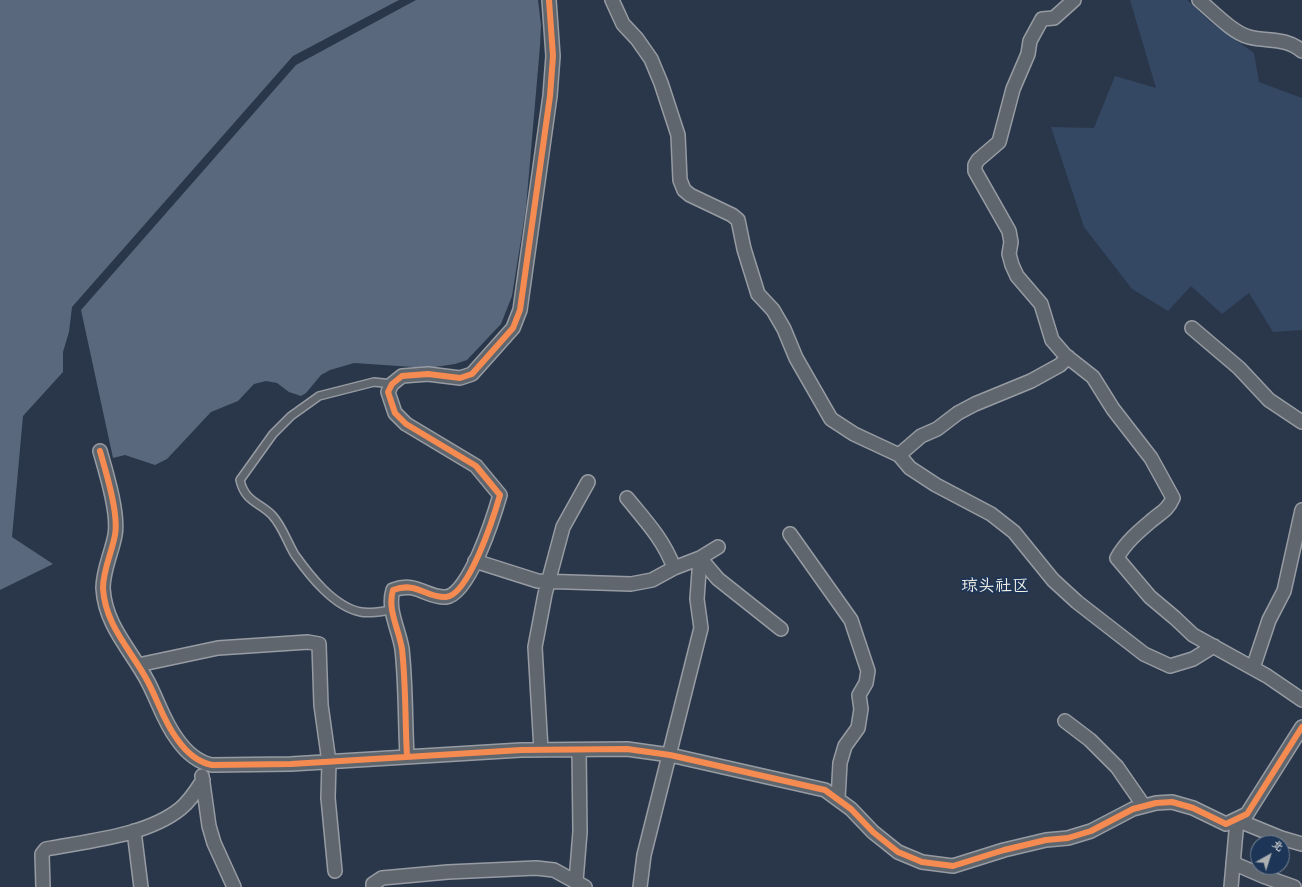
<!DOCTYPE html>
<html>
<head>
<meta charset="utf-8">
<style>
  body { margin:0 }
  #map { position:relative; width:1302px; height:887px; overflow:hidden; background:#2a374a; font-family:Dekko,"LXGW WenKai TC",sans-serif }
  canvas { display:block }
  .north { position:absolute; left:1250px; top:835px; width:40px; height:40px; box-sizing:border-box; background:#1d3557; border:1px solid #738091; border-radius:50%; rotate:39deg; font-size:11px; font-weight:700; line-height:16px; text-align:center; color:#f4f1e8 }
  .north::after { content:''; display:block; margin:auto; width:14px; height:18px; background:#adb0b1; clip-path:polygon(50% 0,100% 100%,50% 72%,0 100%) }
</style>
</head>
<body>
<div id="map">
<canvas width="1302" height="887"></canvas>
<div class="north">北</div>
</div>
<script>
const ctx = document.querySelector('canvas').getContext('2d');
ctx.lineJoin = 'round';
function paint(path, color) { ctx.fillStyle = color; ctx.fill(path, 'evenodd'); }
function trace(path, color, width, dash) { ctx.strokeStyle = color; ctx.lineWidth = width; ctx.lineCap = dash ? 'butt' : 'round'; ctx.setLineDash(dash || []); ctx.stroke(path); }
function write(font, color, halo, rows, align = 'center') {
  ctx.font = font + ' Dekko,"LXGW WenKai TC",sans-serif'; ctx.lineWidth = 3.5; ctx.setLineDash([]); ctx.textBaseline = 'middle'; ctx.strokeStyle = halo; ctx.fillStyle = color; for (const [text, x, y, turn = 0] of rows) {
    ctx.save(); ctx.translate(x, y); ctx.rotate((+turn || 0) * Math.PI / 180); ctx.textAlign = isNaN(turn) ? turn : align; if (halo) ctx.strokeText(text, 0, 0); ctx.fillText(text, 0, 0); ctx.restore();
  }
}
paint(new Path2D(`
  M 1130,0 L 1187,0 L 1213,24 L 1254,53 L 1259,82 L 1302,98 L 1302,330 L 1273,332 L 1249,293 L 1222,314 L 1191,286 L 1168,311 L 1132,289 L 1084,227 L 1051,127 L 1094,128 L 1115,76 L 1156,88 Z`), '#344763');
paint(new Path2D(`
  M 0,0 L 399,0 L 293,56 L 72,307 L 69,332 L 63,352 L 63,372 L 23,416 L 12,537 L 53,564 L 0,590 Z
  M 416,0 L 538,0 L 541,25 L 540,46 L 526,208 L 512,296 L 501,324 L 467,360 L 455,364 L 428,368 L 354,363 L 330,370 L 321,375 L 306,393 L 301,396 L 289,392 L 277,383 L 266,381 L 254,384 L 238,401 L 211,412 L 167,459 L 155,465 L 125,455 L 113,458 L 81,310 L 296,65 Z`), '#59687d');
const service = new Path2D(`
  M 392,384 L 374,382 L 319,396 L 291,416 L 273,434 L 240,480 C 245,502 259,502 272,515 C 283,527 287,542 295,555 C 310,576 334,607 361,612 C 370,614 383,611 392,610`);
const minor = new Path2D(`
  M 612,0 L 623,24 L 637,39 L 651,59 L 661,83 L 678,135 L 680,180 L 684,190 L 690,195 L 732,215 L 738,220 L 744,249 L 758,294 L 773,310 L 784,329 L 796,358 L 831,419 L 854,434 L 899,455 L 910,468 L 936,485 L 991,514 L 1014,532 L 1053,580 L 1077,602 L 1144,654 L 1170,666 L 1193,659 L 1214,646
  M 1074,0 L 1054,18 L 1042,19 L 1030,41 L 1028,54 L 1013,89 L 999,142 L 978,160 L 975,165 L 975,171 L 1009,231 L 1011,242 L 1009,254 L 1012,265 L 1017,276 L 1041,304 L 1052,340 L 1065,355 L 1093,377 L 1113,409 L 1151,458 L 1173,498 C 1168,510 1160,513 1151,521 C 1138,532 1125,543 1117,558 L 1150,597 L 1175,618 L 1193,635 L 1267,676 L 1302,700
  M 1199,0 C 1212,11 1233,33 1249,37 C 1268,42 1285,37 1302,51
  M 1192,328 L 1239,368 L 1269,400 L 1302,422
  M 100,451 C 106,472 119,514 115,535 C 112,552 103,570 103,588 C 105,626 132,651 148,682 C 158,701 164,722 177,739 C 186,752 197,762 212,765 L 291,764 L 521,750 L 627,749 L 670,755 L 825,790 L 851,809 L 873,832 L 898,852 L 922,862 L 953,866 L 1004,850 L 1046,840 L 1068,838 L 1091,831 L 1133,809 L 1156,803 L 1172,802 L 1193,808 L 1226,824 L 1247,814 L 1302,727
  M 899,455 L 921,436 L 937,429 L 958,413 L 975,404 L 1031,381 L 1060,365 L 1068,357
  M 627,498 C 645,520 664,540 674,568
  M 790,534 L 851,620 L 868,671 L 866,683 L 859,695 L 861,709 L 858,728 L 845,746 L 840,763 L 838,799
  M 475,561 L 538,581 L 631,584 L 652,580 L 674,568 L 700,558 L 718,547
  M 138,665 L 218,648 L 308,642 L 319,644 L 321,705 L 329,762 L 328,798 L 335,871
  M 1253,668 L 1269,620 L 1284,591 L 1302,510
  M 1065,721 L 1090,740 L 1117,767 L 1144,806
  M 541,750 L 535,647 L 545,594 L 563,527 L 588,482
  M 407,756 C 405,721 406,685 402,649 C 399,629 387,610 393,590 C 417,581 426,598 446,597 C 469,595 494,516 500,495 L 476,466 L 406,424 L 395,413 L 388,392 L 392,384 L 402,376 L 428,374 L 460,378 L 472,374 L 513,328 L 520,310 L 550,96 L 553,56 L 549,0
  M 202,776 L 209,826 L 214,843 L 234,887
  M 134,831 L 141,887
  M 1233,863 L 1263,876 L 1294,887
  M 576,881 L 580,832 L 579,750
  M 43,887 L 42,854 L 46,849 C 88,841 146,836 180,809 C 190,801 196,791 203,780
  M 373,887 L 373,884 L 382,878 L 448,872 L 536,868 L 554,870 L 585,887
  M 640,887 L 644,855 L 701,628 L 697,599 L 700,558 L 718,579 L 781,629
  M 1231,887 L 1237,820 L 1281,838 L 1302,844`);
trace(service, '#979ca3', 10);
trace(minor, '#979ca3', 16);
trace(service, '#60666e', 7);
trace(minor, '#60666e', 13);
trace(new Path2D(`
  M 100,451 C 106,472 119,514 115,535 C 112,552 103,570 103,588 C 105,626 132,651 148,682 C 158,701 164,722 177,739 C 186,752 197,762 212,765 L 291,764 L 521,750 L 627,749 L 670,755 L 825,790 L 851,809 L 873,832 L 898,852 L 922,862 L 953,866 L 1004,850 L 1046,840 L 1068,838 L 1091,831 L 1133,809 L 1156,803 L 1172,802 L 1193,808 L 1226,824 L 1247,814 L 1302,727
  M 407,756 C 405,721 406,685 402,649 C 399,629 387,610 393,590 C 417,581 426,598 446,597 C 469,595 494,516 500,495 L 476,466 L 406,424 L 395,413 L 388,392 L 392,384 L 402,376 L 428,374 L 460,378 L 472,374 L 513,328 L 520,310 L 550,96 L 553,56 L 549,0`), '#f68b52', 6);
write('17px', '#f4f1e8', '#1d3557', [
  ["琼头社区",995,589]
]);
</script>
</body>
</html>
